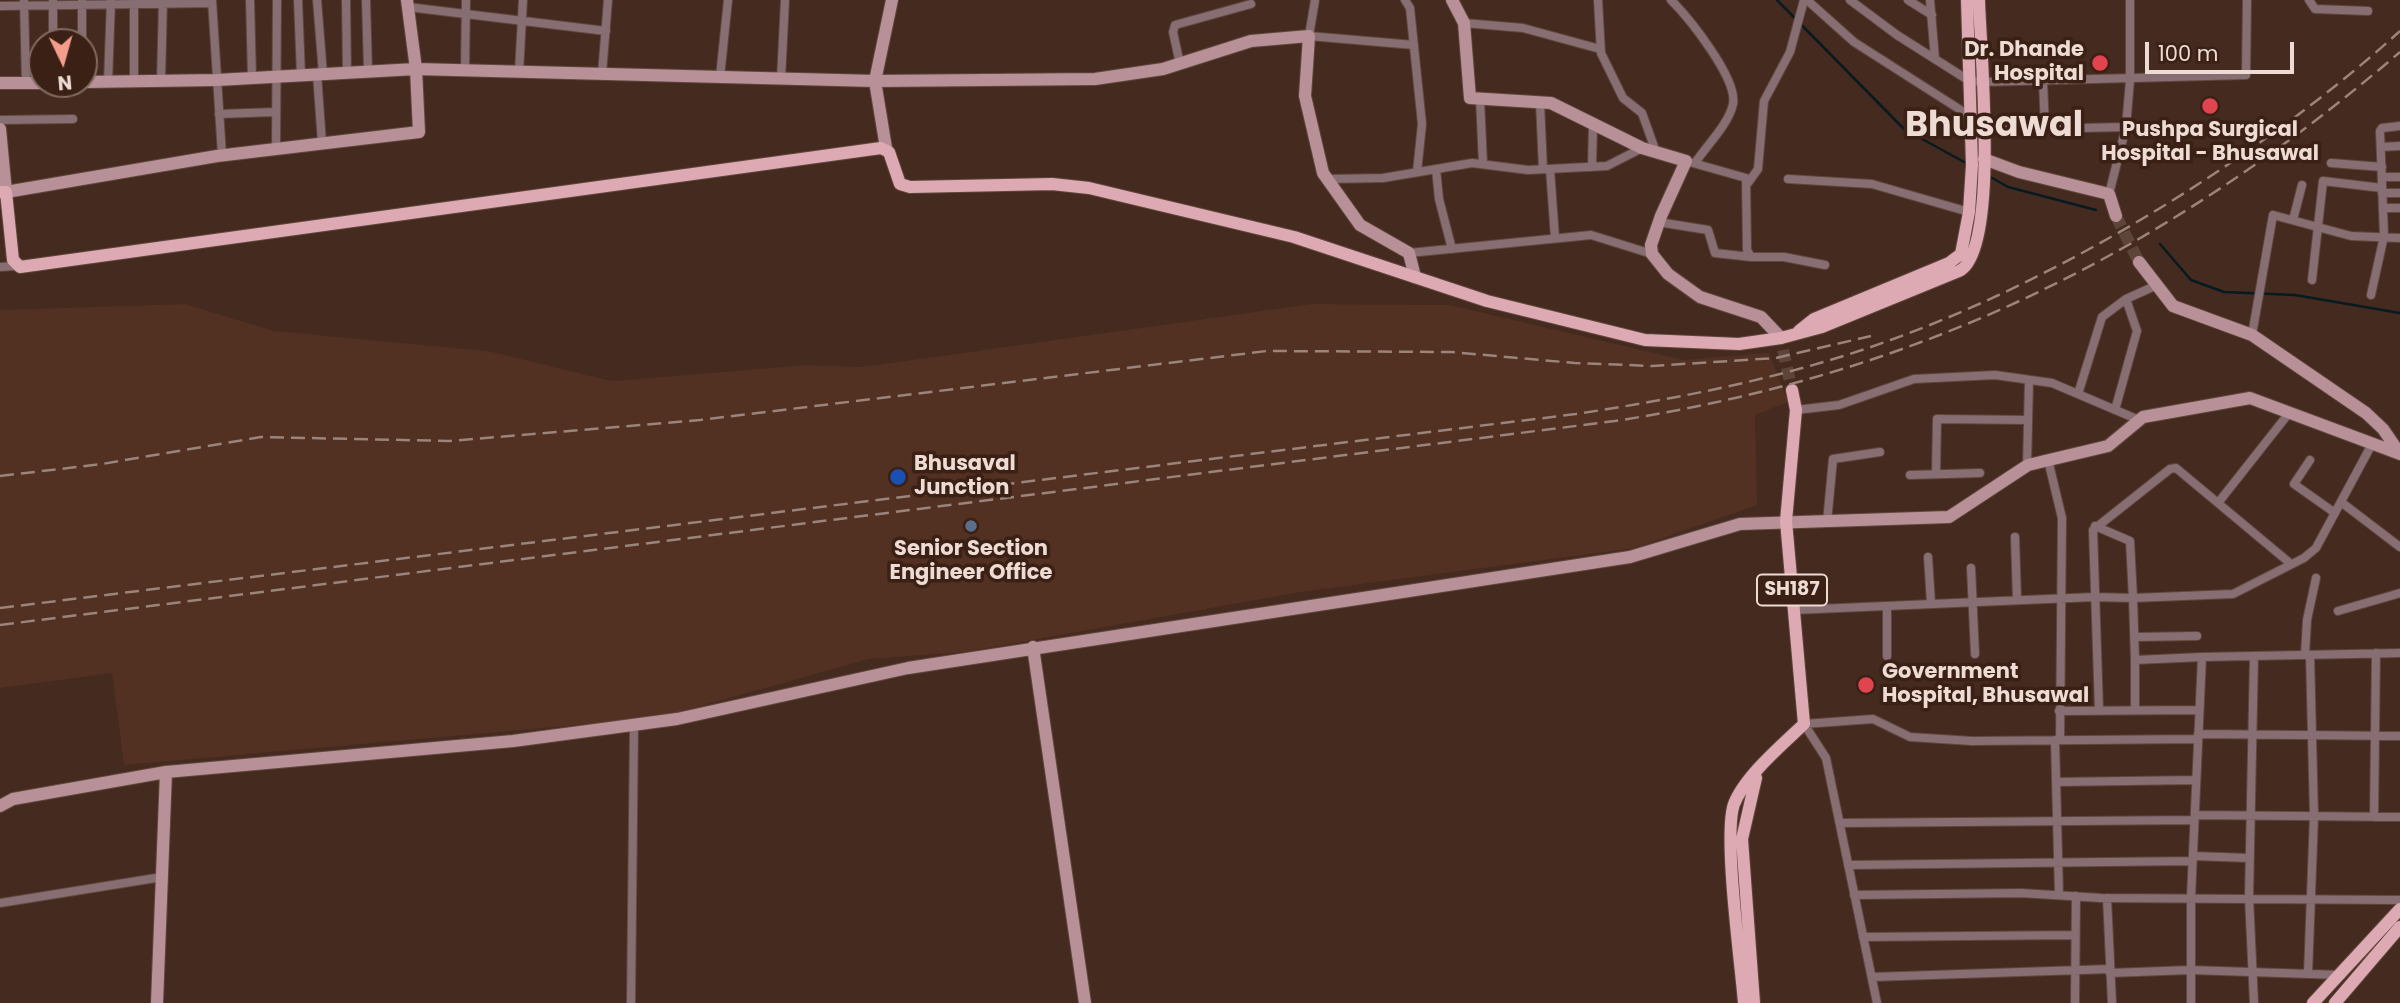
<!DOCTYPE html>
<html>
<head>
<meta charset="utf-8">
<style>
  body { margin:0 }
  #map { position:relative; width:2400px; height:1003px; overflow:hidden; background:#452a1f; font-family:Poppins,sans-serif }
  canvas { display:block }
  .north { position:absolute; left:28px; top:28px; width:70px; height:70px; box-sizing:border-box; background:#3a2015; border:2px solid #826b61; border-radius:50%; rotate:175deg; font-size:19px; font-weight:700; line-height:28px; text-align:center; color:#eedcd4 }
  .north::after { content:''; display:block; margin:auto; width:24px; height:32px; background:#f49d8d; clip-path:polygon(50% 0,100% 100%,50% 72%,0 100%) }
  .scale { position:absolute; left:2145px; top:42px; width:149px; height:32px; box-sizing:border-box; border:4px solid #eedcd4; border-top:0; padding-left:9px; font-size:21px; line-height:24px; white-space:nowrap; color:#eedcd4; -webkit-text-stroke:5px #3a2015; paint-order:stroke }
</style>
</head>
<body>
<div id="map">
<canvas width="2400" height="1003"></canvas>
<div class="north">N</div>
<div class="scale">100 m</div>
</div>
<script>
const ctx = document.querySelector('canvas').getContext('2d');
ctx.lineJoin = 'round';
function paint(path, color) { ctx.fillStyle = color; ctx.fill(path, 'evenodd'); }
function trace(path, color, width, dash) { ctx.strokeStyle = color; ctx.lineWidth = width; ctx.lineCap = dash ? 'butt' : 'round'; ctx.setLineDash(dash || []); ctx.stroke(path); }
function write(font, color, halo, rows, align = 'center') {
  ctx.font = font + ' Poppins,sans-serif'; ctx.lineWidth = 7; ctx.setLineDash([]); ctx.textBaseline = 'middle'; ctx.strokeStyle = halo; ctx.fillStyle = color; for (const [text, x, y, turn = 0] of rows) {
    ctx.save(); ctx.translate(x, y); ctx.rotate((+turn || 0) * Math.PI / 180); ctx.textAlign = isNaN(turn) ? turn : align; if (halo) ctx.strokeText(text, 0, 0); ctx.fillText(text, 0, 0); ctx.restore();
  }
}
paint(new Path2D(`
  M 185,304 L 274,331 L 488,351 L 612,381 L 805,365 L 863,367 L 1312,304 L 1450,305 L 1684,360 L 1769,353 L 1788,402 L 1755,415 L 1757,505 L 1635,548 L 1301,592 L 965,652 L 869,659 L 658,718 L 124,765 L 112,673 L 0,688 L 0,310 Z`), '#523022');
trace(new Path2D(`
  M 1777,0 L 1904,129 L 1966,163
  M 1987,175 L 2008,187 L 2096,210
  M 2160,244 L 2191,280 L 2224,292 L 2295,295 L 2400,313`), '#071a21', 2.5);
trace(new Path2D(`
  M 2116,216 L 2139,262`), '#5e453a', 12, [12, 6]);
trace(new Path2D(`
  M 1783,350 L 1792,390`), '#5e453a', 12, [12, 6]);
const street = new Path2D(`
  M 24,0 L 26,83
  M 53,0 L 53,42
  M 82,0 L 82,42
  M 212,0 L 222,155
  M 250,0 L 252,78
  M 298,0 L 301,75
  M 317,0 L 323,74
  M 346,0 L 347,73
  M 366,0 L 368,71
  M 1315,0 L 1309,36 L 1414,45
  M 1405,0 L 1410,8 L 1422,124 L 1417,172
  M 1598,0 L 1601,53 L 1623,98 L 1642,113 L 1656,152
  M 1671,0 C 1689,18 1738,79 1733,104 C 1729,124 1706,146 1695,163
  M 1807,0 L 1854,42 L 1970,116
  M 1850,0 L 1897,35 L 1968,80 L 1981,82 L 2246,75 L 2247,0
  M 1908,0 L 1932,15
  M 1930,0 L 1935,59
  M 2309,0 L 2315,9 L 2368,11
  M 0,6 L 212,3
  M 408,7 L 606,31
  M 1464,23 L 1523,28 L 1600,49
  M 1180,64 L 1173,32 L 1175,25 L 1251,4
  M 465,70 L 466,0
  M 519,72 L 523,0
  M 317,74 L 322,143
  M 602,74 L 608,0
  M 720,77 L 728,0
  M 781,79 L 785,0
  M 134,81 L 134,5
  M 161,81 L 163,0
  M 2043,81 L 2045,129
  M 108,82 L 111,0
  M 1480,99 L 1483,164
  M 1540,103 L 1543,169
  M 219,114 L 276,112
  M 0,120 L 73,119
  M 1984,130 L 2126,127
  M 2381,147 L 2400,146
  M 276,149 L 277,0
  M 1686,161 L 1746,178 L 1747,250 L 1751,257 L 1784,257 L 1825,265
  M 2331,163 L 2382,167
  M 1592,167 L 1593,124
  M 1436,169 L 1439,199 L 1452,249
  M 1550,169 L 1555,238
  M 2383,177 L 2400,177
  M 1328,179 L 1383,178 L 1472,163 L 1528,170 L 1607,166 L 1642,148
  M 1788,179 L 1872,184 L 1969,212
  M 1748,183 L 1758,169 L 1764,101 L 1790,52 L 1804,0
  M 2382,193 L 2400,193
  M 2109,194 L 2126,127 L 2130,80 L 2130,0
  M 2383,208 L 2400,208
  M 2293,220 L 2302,185
  M 1658,222 L 1708,230 L 1715,253 L 1751,257
  M 1409,253 L 1591,235 L 1652,254
  M 0,267 L 15,266
  M 2312,280 L 2323,181 L 2382,188
  M 2371,295 L 2384,236 L 2380,131 L 2382,128 L 2400,126
  M 2252,335 L 2273,215 L 2351,236 L 2400,238
  M 2078,394 L 2102,317 L 2126,299 L 2155,286
  M 1796,410 L 1839,405 L 1914,379 L 1995,375 L 2052,383 L 2139,420
  M 2115,410 L 2137,331 L 2126,299
  M 2048,460 L 2062,518 L 2060,740
  M 2310,460 L 2294,484 L 2335,513
  M 2027,466 L 2029,380
  M 1936,473 L 1937,419 L 2027,420
  M 1910,475 L 1980,473
  M 2341,502 L 2400,547
  M 2218,503 L 2289,413
  M 1827,522 L 1833,459 L 1880,452
  M 2095,526 L 2130,541 L 2133,598 L 2233,594 L 2304,558 L 2316,548 L 2372,444
  M 2015,537 L 2017,600
  M 1928,557 L 1931,603
  M 1971,568 L 1975,654
  M 1794,610 L 2094,597 L 2133,598 L 2135,660 L 2202,657
  M 2338,611 L 2400,593
  M 2136,637 L 2197,636
  M 2305,655 L 2307,620 L 2316,578
  M 1887,656 L 1887,606
  M 2099,710 L 2093,530 L 2170,469 L 2176,468 L 2291,564
  M 2135,710 L 2135,660
  M 2059,711 L 2199,710
  M 2198,734 L 2400,736
  M 2055,740 L 2059,895
  M 2056,782 L 2196,780
  M 2195,815 L 2400,817
  M 2374,817 L 2376,653
  M 1840,823 L 2194,820
  M 2193,856 L 2249,858
  M 1848,865 L 2192,861
  M 1854,895 L 2021,893 L 2101,898 L 2400,900
  M 2107,898 L 2112,1003
  M 0,903 L 162,877
  M 1863,937 L 2074,935
  M 2110,973 L 2190,970 L 2341,975
  M 2308,974 L 2314,816 L 2310,655
  M 1872,977 L 2110,969
  M 631,1003 L 634,725
  M 1877,1003 L 1826,758 L 1804,724 L 1873,719 L 1910,737 L 1972,741 L 2198,739
  M 2075,1003 L 2076,896
  M 2191,1003 L 2191,897 L 2202,657 L 2400,653
  M 2254,1003 L 2249,897 L 2254,656`);
const secondary = new Path2D(`
  M 1452,0 L 1464,23 L 1470,98 L 1551,103 L 1642,148 L 1686,161 L 1661,216 L 1651,245 L 1652,254 L 1668,274 L 1700,297 L 1761,317 L 1781,338
  M 84,82 L 217,80 L 416,69 L 875,81 L 1095,79 L 1163,69 L 1251,41 L 1309,36 L 1305,96 L 1323,173 L 1360,225 L 1409,253 L 1415,277
  M 0,83 L 42,83
  M 0,129 L 6,192 L 217,156 L 419,132 L 416,69 L 407,0
  M 886,148 L 875,81 L 892,0
  M 1984,159 L 2019,172 L 2109,194 L 2116,216
  M 2139,262 L 2173,306 L 2252,335 L 2366,413 L 2383,429 L 2400,454
  M 1033,647 L 1085,1003
  M 0,806 L 13,799 L 166,772 L 513,741 L 677,719 L 908,668 L 1630,557 L 1740,524 L 1949,517 L 2028,465 L 2108,446 L 2143,417 L 2250,398 L 2400,454
  M 157,1003 L 166,772`);
const primary = new Path2D(`
  M 0,192 L 6,192 L 13,260 L 20,267 L 881,148 L 889,152 L 900,184 L 910,187 L 1052,184 L 1089,188 L 1294,237 L 1487,301 L 1645,340 L 1739,344 L 1781,338 L 1822,327 L 1959,271 C 2000,252 1980,46 1979,0
  M 1799,331 L 1814,319 L 1949,263 L 1961,254 L 1969,212 L 1972,165 L 1967,0
  M 1744,1003 C 1741,964 1723,835 1734,804 C 1745,776 1783,744 1804,724 L 1786,521 L 1796,410 L 1792,390
  M 1754,1003 L 1742,839 L 1756,778
  M 2313,1003 L 2400,909
  M 2335,1003 L 2400,927`);
trace(street, '#60463c', 10);
trace(secondary, '#60463c', 14);
trace(primary, '#60463c', 14);
trace(street, '#876e73', 8);
trace(secondary, '#b89098', 12);
trace(primary, '#ddaab4', 12);
trace(new Path2D(`
  M 0,476 L 102,464 L 261,437 L 450,441 L 700,420 L 1267,351 L 1451,352 L 1575,363 L 1652,366 L 1776,358 L 1871,336
  M 0,608 L 1576,414 C 1662,401 1747,385 1830,360 C 2024,303 2250,167 2400,31
  M 0,625 L 1615,421 C 1921,374 2166,252 2400,52`), '#9a847b', 2.5, [14, 7]);
for (const [x, y, r, color] of [
  [2100,63,9,"#e0444e"],
  [2210,106,9,"#e0444e"],
  [898,477,9,"#1a4fb4"],
  [971,526,7,"#5c6f8a"],
  [1866,685,9,"#e0444e"]
]) { const dot = new Path2D(); dot.arc(x, y, r, 0, 2 * Math.PI); ctx.fillStyle = color; ctx.fill(dot); trace(dot, '#3a2015', 2.5); }
for (const [x, y, w] of [
  [1792,590,70]
]) { const box = new Path2D(); box.roundRect(x - w / 2, y - 15.5, w, 31, 5); ctx.fillStyle = '#3a2015'; ctx.fill(box); trace(box, '#eedcd4', 2); }
write('bold 19px', '#eedcd4', null, [
  ["SH187",1792,590]
]);
write('bold 21px', '#eedcd4', '#3a2015', [
  ["Dr. Dhande",2084,51,"right"],
  ["Hospital",2084,75,"right"],
  ["Pushpa Surgical",2210,131],
  ["Hospital - Bhusawal",2210,155],
  ["Bhusaval",914,465,"left"],
  ["Junction",914,489,"left"],
  ["Senior Section",971,550],
  ["Engineer Office",971,574],
  ["Government",1882,673,"left"],
  ["Hospital, Bhusawal",1882,697,"left"]
]);
write('bold 35px', '#eedcd4', '#3a2015', [
  ["Bhusawal",1994,127]
]);
</script>
</body>
</html>
